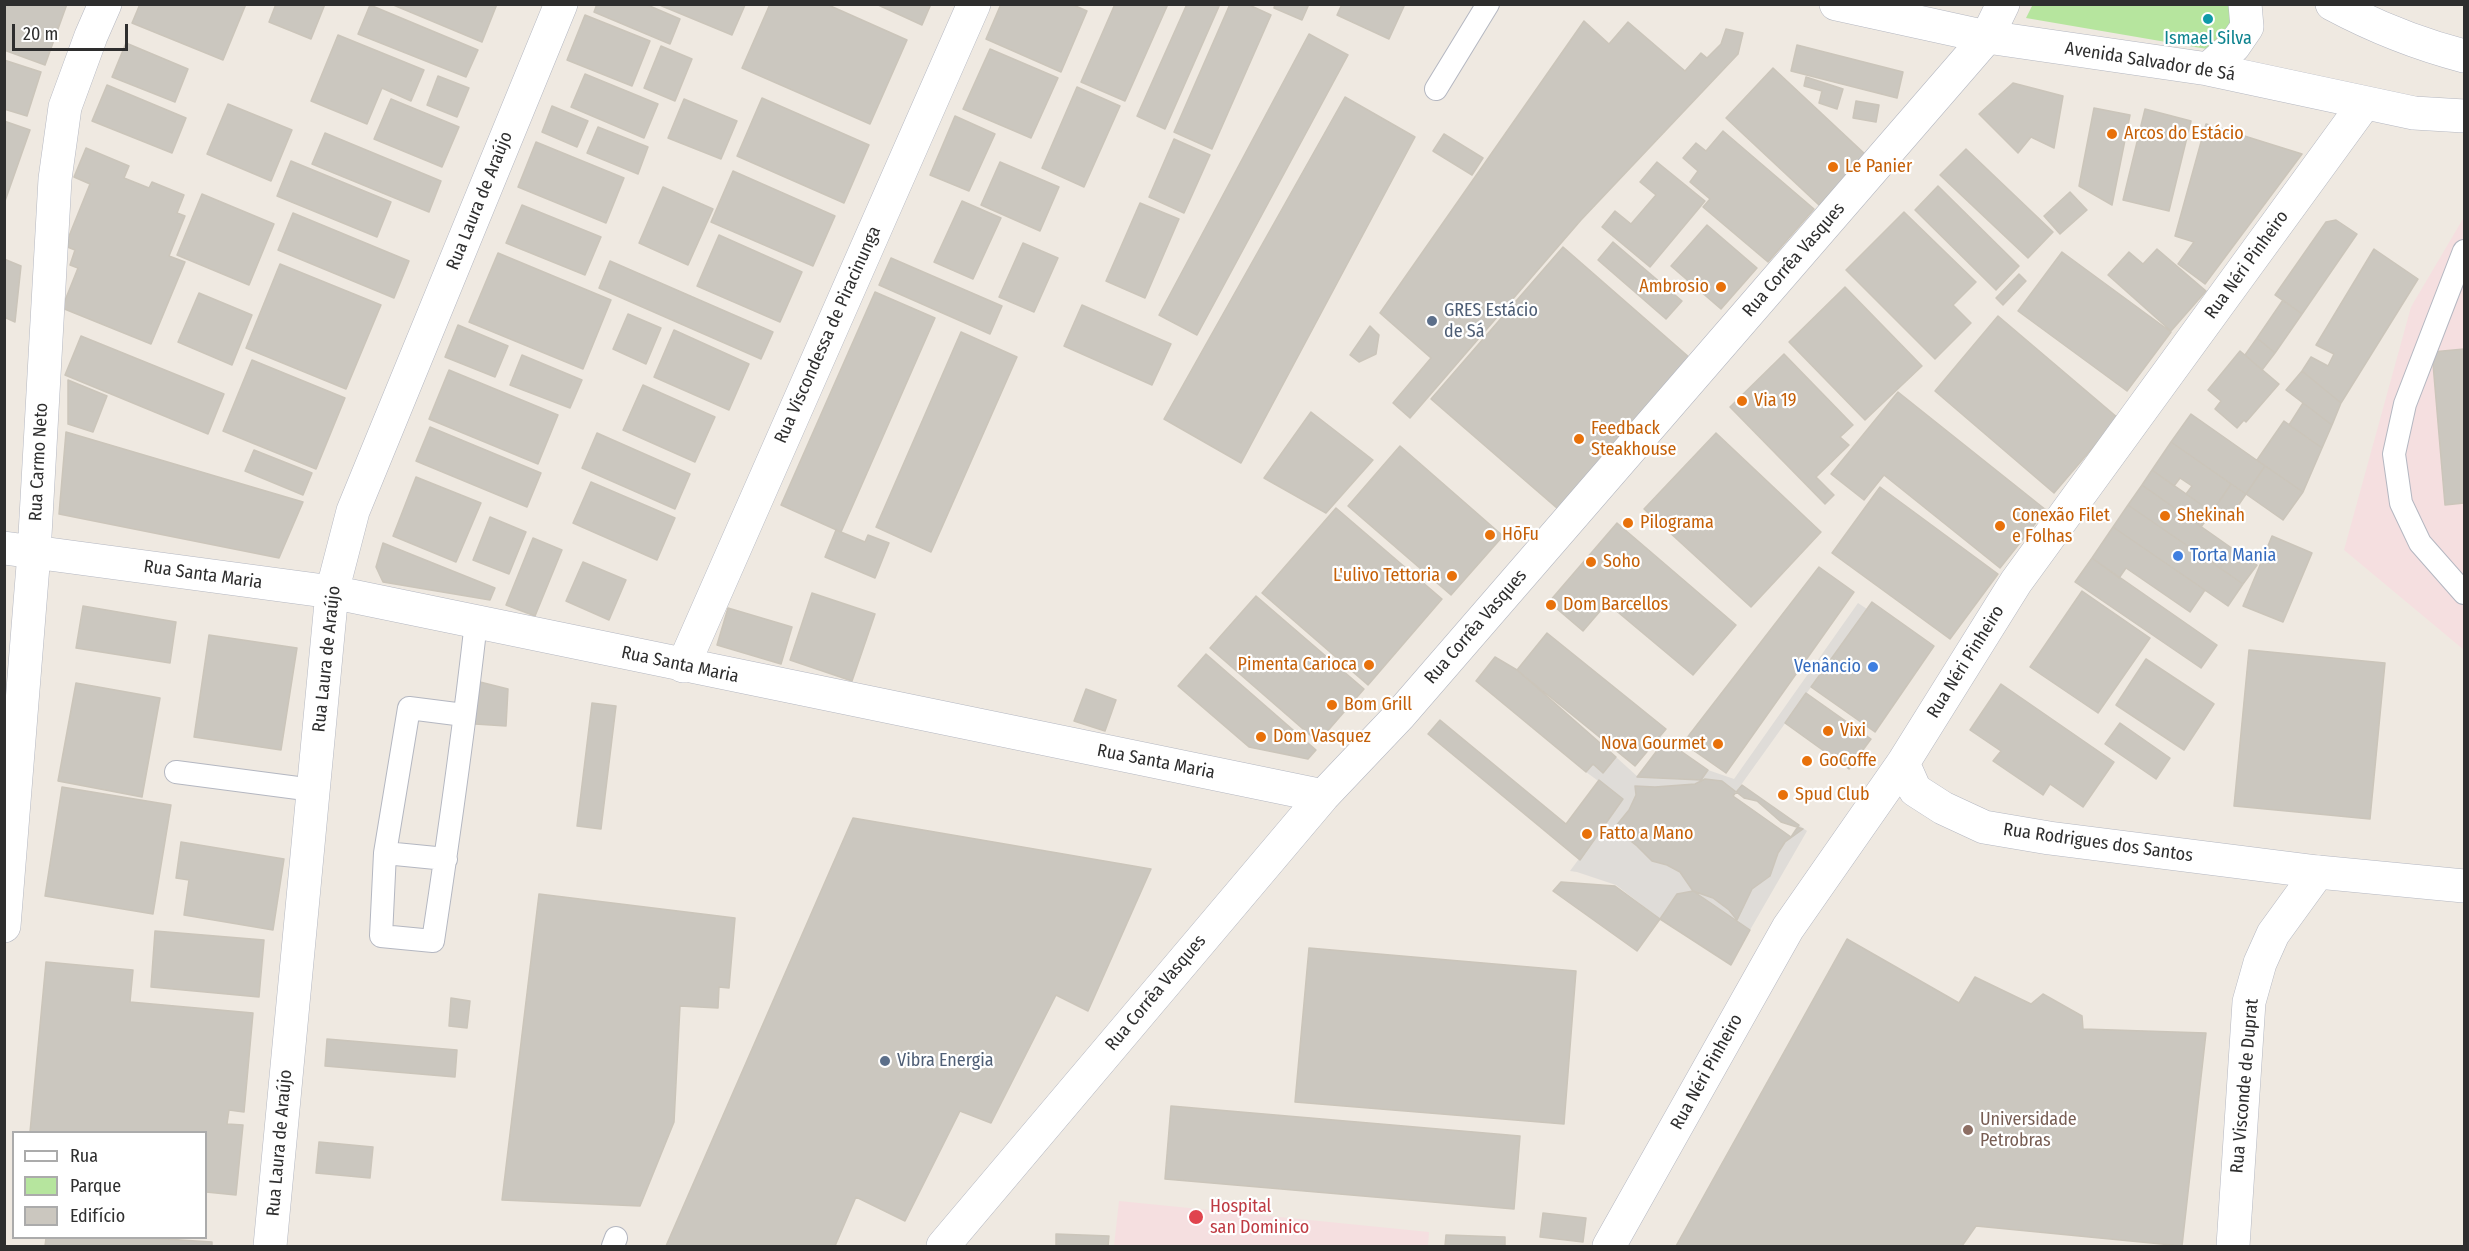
<!DOCTYPE html>
<html>
<head>
<meta charset="utf-8">
<style>
  body { margin:0 }
  #map { position:relative; width:2469px; height:1251px; overflow:hidden; background:#efe9e1; font-family:"Fira Sans Condensed",sans-serif }
  canvas { display:block }
  .frame { position:absolute; inset:0; border:6px solid #2e2e2e; pointer-events:none }
  .legend { position:absolute; left:12px; top:1131px; width:195px; height:108px; box-sizing:border-box; background:#fff; border:2px solid #ababab; margin:0; padding:8px 10px; list-style:none; font-size:18px; color:#2e2e2e }
  .legend li { display:flex; align-items:center; gap:12px; height:30px }
  .legend b { width:30px; border:2px solid #ababab }
  .scale { position:absolute; left:12px; top:24px; width:116px; height:27px; box-sizing:border-box; border:3px solid #2e2e2e; border-top:0; padding-left:8px; font-size:18px; line-height:21px; white-space:nowrap; color:#2e2e2e; -webkit-text-stroke:4px #fff; paint-order:stroke }
</style>
</head>
<body>
<div id="map">
<canvas width="2469" height="1251"></canvas>
<div class="frame"></div>
<ul class="legend">
<li><b style="height:8px;background:#fff"></b>Rua</li>
<li><b style="height:16px;background:#b6e59e"></b>Parque</li>
<li><b style="height:16px;background:#cbc7bf"></b>Edifício</li>
</ul>
<div class="scale">20 m</div>
</div>
<script>
const ctx = document.querySelector('canvas').getContext('2d');
ctx.lineJoin = 'round';
function paint(path, color) { ctx.fillStyle = color; ctx.fill(path, 'evenodd'); }
function trace(path, color, width, dash) { ctx.strokeStyle = color; ctx.lineWidth = width; ctx.lineCap = dash ? 'butt' : 'round'; ctx.setLineDash(dash || []); ctx.stroke(path); }
function write(font, color, halo, rows, align = 'center') {
  ctx.font = font + ' "Fira Sans Condensed",sans-serif'; ctx.lineWidth = 4.5; ctx.setLineDash([]); ctx.textBaseline = 'middle'; ctx.strokeStyle = halo; ctx.fillStyle = color; for (const [text, x, y, turn = 0] of rows) {
    ctx.save(); ctx.translate(x, y); ctx.rotate((+turn || 0) * Math.PI / 180); ctx.textAlign = isNaN(turn) ? turn : align; if (halo) ctx.strokeText(text, 0, 0); ctx.fillText(text, 0, 0); ctx.restore();
  }
}
paint(new Path2D(`
  M 2464,217 L 2464,650 L 2344,550 L 2411,307 Z
  M 1119,1201 L 1429,1232 L 1428,1246 L 1114,1246 Z`), '#f5dfe0');
paint(new Path2D(`
  M 2033,4 L 2231,4 L 2236,14 L 2223,42 L 2207,49 L 2026,18 Z`), '#b6e59e');
paint(new Path2D(`
  M 1858,603 L 1867,609 L 1733,796 L 1792,837 L 1799,825 L 1807,831 L 1750,930 L 1693,891 L 1677,894 L 1660,919 L 1616,885 L 1577,872 L 1570,871 L 1623,799 L 1586,772 L 1593,764 L 1603,772 L 1616,757 L 1638,777 L 1701,780 L 1708,770 L 1734,779 Z`), '#dfdcd8');
const building = new Path2D(`
  M 4,4 L 67,4 L 45,65 L 4,50 Z
  M 140,4 L 246,4 L 223,60 L 132,23 Z
  M 276,4 L 325,4 L 311,39 L 269,22 Z
  M 391,4 L 497,4 L 482,42 Z
  M 597,4 L 645,4 L 680,19 L 670,44 L 594,12 Z
  M 657,4 L 743,4 L 745,5 L 732,35 Z
  M 770,4 L 826,4 L 907,40 L 870,124 L 742,68 Z
  M 876,4 L 931,4 L 922,25 Z
  M 1001,4 L 1071,4 L 1087,11 L 1061,72 L 986,39 Z
  M 1115,4 L 1168,4 L 1125,101 L 1081,82 Z
  M 1187,4 L 1220,4 L 1165,129 L 1137,116 Z
  M 1230,4 L 1247,4 L 1271,15 L 1212,149 L 1174,132 Z
  M 1275,4 L 1309,4 L 1302,20 L 1274,8 Z
  M 1342,4 L 1405,4 L 1389,39 L 1337,15 Z
  M 370,5 L 478,50 L 466,77 L 358,34 Z
  M 585,15 L 650,41 L 632,86 L 567,60 Z
  M 1584,21 L 1609,44 L 1628,22 L 1685,71 L 1701,53 L 1707,58 L 1721,44 L 1726,29 L 1743,33 L 1738,54 L 1581,220 L 1410,418 L 1393,403 L 1431,358 L 1380,313 Z
  M 1309,34 L 1348,55 L 1197,335 L 1159,315 Z
  M 338,35 L 424,70 L 411,101 L 382,88 L 367,124 L 311,101 Z
  M 126,43 L 188,69 L 175,102 L 112,77 Z
  M 1797,45 L 1903,72 L 1897,98 L 1791,71 Z
  M 661,46 L 692,59 L 675,101 L 644,88 Z
  M 990,49 L 1058,78 L 1031,138 L 963,109 Z
  M 4,60 L 41,72 L 27,116 L 4,109 Z
  M 1773,68 L 1866,155 L 1819,205 L 1726,118 Z
  M 585,74 L 658,104 L 644,138 L 571,107 Z
  M 438,76 L 469,88 L 457,117 L 427,105 Z
  M 1806,77 L 1843,89 L 1837,109 L 1819,103 L 1822,91 L 1804,86 Z
  M 2013,83 L 2063,96 L 2054,148 L 2031,137 L 2018,153 L 1979,114 Z
  M 107,85 L 186,118 L 172,153 L 92,121 Z
  M 1077,87 L 1120,106 L 1084,187 L 1042,168 Z
  M 1345,97 L 1415,137 L 1241,463 L 1164,419 Z
  M 762,98 L 869,145 L 844,203 L 737,156 Z
  M 391,99 L 459,127 L 442,167 L 374,139 Z
  M 684,99 L 737,121 L 721,159 L 668,138 Z
  M 1856,101 L 1879,105 L 1876,122 L 1853,118 Z
  M 228,104 L 292,130 L 271,181 L 207,154 Z
  M 552,106 L 588,121 L 577,147 L 542,132 Z
  M 2094,108 L 2130,115 L 2112,205 L 2079,186 Z
  M 2145,109 L 2191,121 L 2169,211 L 2123,200 Z
  M 955,116 L 995,134 L 969,191 L 930,175 Z
  M 4,121 L 30,130 L 4,204 Z
  M 2206,124 L 2302,154 L 2205,284 L 2178,264 L 2194,242 L 2175,236 Z
  M 598,127 L 648,147 L 638,174 L 587,153 Z
  M 1723,131 L 1814,209 L 1768,262 L 1703,207 L 1710,199 L 1690,182 L 1698,171 L 1683,158 L 1696,143 L 1706,151 Z
  M 325,133 L 441,181 L 429,212 L 312,164 Z
  M 1444,134 L 1483,158 L 1472,175 L 1433,151 Z
  M 1174,139 L 1210,155 L 1184,213 L 1149,197 Z
  M 536,142 L 624,178 L 606,223 L 518,187 Z
  M 86,148 L 129,166 L 124,178 L 149,188 L 152,182 L 184,195 L 177,213 L 185,216 L 169,256 L 185,262 L 151,344 L 62,308 L 78,268 L 70,265 L 75,250 L 65,246 L 90,184 L 74,177 Z
  M 1966,149 L 2053,232 L 2028,258 L 1940,175 Z
  M 291,161 L 391,202 L 377,237 L 277,196 Z
  M 1000,162 L 1059,187 L 1040,231 L 981,205 Z
  M 1657,162 L 1705,201 L 1650,267 L 1602,227 L 1615,211 L 1631,224 L 1656,195 L 1640,182 Z
  M 733,171 L 835,216 L 813,266 L 711,222 Z
  M 1938,186 L 2019,266 L 1996,290 L 1915,210 Z
  M 663,187 L 713,209 L 688,265 L 639,243 Z
  M 2070,192 L 2087,210 L 2060,234 L 2044,216 Z
  M 202,194 L 274,224 L 249,285 L 177,255 Z
  M 962,201 L 1001,218 L 973,279 L 934,262 Z
  M 1140,203 L 1179,219 L 1145,298 L 1106,281 Z
  M 522,205 L 601,237 L 585,275 L 506,243 Z
  M 1904,212 L 1976,282 L 1953,305 L 1971,323 L 1935,359 L 1846,270 Z
  M 293,213 L 409,261 L 394,298 L 278,250 Z
  M 2336,220 L 2357,234 L 2302,314 L 2275,295 L 2326,222 Z
  M 1707,225 L 1757,268 L 1721,309 L 1671,266 Z
  M 719,235 L 802,272 L 780,322 L 697,286 Z
  M 1613,242 L 1682,301 L 1666,319 L 1598,260 Z
  M 1023,243 L 1058,258 L 1034,312 L 999,297 Z
  M 1563,247 L 1690,358 L 1558,509 L 1431,399 Z
  M 2157,249 L 2206,291 L 2171,331 L 2108,275 L 2129,252 L 2143,264 Z
  M 2374,249 L 2418,279 L 2341,403 L 2302,371 L 2311,357 L 2328,366 L 2334,354 L 2316,345 Z
  M 2062,252 L 2171,332 L 2127,391 L 2018,311 Z
  M 498,253 L 611,300 L 583,369 L 469,322 Z
  M 891,258 L 1002,306 L 990,334 L 879,285 Z
  M 4,259 L 21,266 L 15,322 L 4,317 Z
  M 610,261 L 773,332 L 761,359 L 599,288 Z
  M 280,264 L 381,305 L 346,389 L 246,348 Z
  M 2019,274 L 2026,281 L 2003,305 L 1996,298 Z
  M 1845,287 L 1922,366 L 1865,420 L 1789,342 Z
  M 875,292 L 935,318 L 841,532 L 781,505 Z
  M 199,293 L 252,315 L 232,365 L 178,342 Z
  M 2283,300 L 2302,314 L 2275,353 L 2257,338 Z
  M 1082,305 L 1171,344 L 1152,385 L 1064,346 Z
  M 628,314 L 661,328 L 646,364 L 613,349 Z
  M 1998,316 L 2118,418 L 2054,493 L 1935,391 Z
  M 458,325 L 508,346 L 495,377 L 445,357 Z
  M 1370,326 L 1379,335 L 1376,354 L 1359,362 L 1350,355 Z
  M 674,330 L 749,364 L 729,410 L 654,377 Z
  M 961,332 L 1017,357 L 931,552 L 876,527 Z
  M 81,336 L 224,394 L 208,434 L 65,375 Z
  M 2257,338 L 2275,353 L 2262,370 L 2245,355 Z
  M 2464,349 L 2464,503 L 2445,505 L 2432,352 Z
  M 2240,351 L 2279,384 L 2246,422 L 2244,420 L 2237,428 L 2215,409 L 2221,401 L 2208,390 Z
  M 1784,354 L 1853,425 L 1840,437 L 1849,445 L 1816,477 L 1834,495 L 1825,504 L 1730,407 Z
  M 522,355 L 582,380 L 570,408 L 510,385 Z
  M 252,360 L 345,398 L 316,469 L 223,431 Z
  M 449,370 L 558,415 L 538,464 L 429,419 Z
  M 2302,371 L 2341,403 L 2332,425 L 2286,390 Z
  M 68,380 L 107,396 L 93,432 L 68,424 Z
  M 643,385 L 715,417 L 695,462 L 623,430 Z
  M 1898,392 L 2046,510 L 2000,568 L 1884,475 L 1864,500 L 1831,474 Z
  M 2303,403 L 2332,425 L 2322,448 L 2289,425 Z
  M 1311,412 L 1373,460 L 1326,513 L 1264,478 Z
  M 2191,414 L 2265,466 L 2246,494 L 2171,442 Z
  M 2284,421 L 2322,448 L 2303,492 L 2257,460 Z
  M 430,427 L 541,473 L 527,507 L 416,461 Z
  M 66,432 L 303,502 L 279,558 L 59,514 Z
  M 597,433 L 690,474 L 675,509 L 582,468 Z
  M 1716,433 L 1821,532 L 1751,607 L 1644,509 Z
  M 2171,442 L 2231,484 L 2212,512 L 2186,494 L 2192,486 L 2180,478 L 2174,486 L 2152,470 Z
  M 1400,446 L 1503,536 L 1451,595 L 1348,506 Z
  M 254,450 L 312,473 L 303,495 L 245,471 Z
  M 2265,466 L 2303,492 L 2283,520 L 2246,494 Z
  M 2152,470 L 2212,512 L 2201,527 L 2142,485 Z
  M 416,477 L 481,503 L 456,562 L 393,536 Z
  M 591,482 L 675,518 L 657,560 L 573,523 Z
  M 2231,484 L 2246,494 L 2227,522 L 2212,512 Z
  M 2142,485 L 2233,549 L 2220,568 L 2128,505 Z
  M 1880,487 L 1998,574 L 1950,639 L 1832,553 Z
  M 2128,505 L 2243,584 L 2228,606 L 2113,527 Z
  M 1336,508 L 1442,599 L 1368,685 L 1262,593 Z
  M 490,517 L 526,532 L 509,574 L 473,560 Z
  M 1617,523 L 1736,625 L 1693,675 L 1607,603 L 1583,631 L 1549,602 Z
  M 2113,527 L 2205,590 L 2190,612 L 2126,568 L 2119,578 L 2092,558 Z
  M 836,530 L 865,542 L 868,535 L 889,543 L 875,578 L 825,557 Z
  M 2272,536 L 2312,553 L 2283,622 L 2243,606 Z
  M 533,538 L 562,550 L 535,616 L 506,605 Z
  M 383,543 L 495,588 L 490,600 L 383,582 L 376,567 Z
  M 2233,549 L 2257,565 L 2243,584 L 2220,568 Z
  M 2092,558 L 2217,645 L 2201,668 L 2075,582 Z
  M 583,562 L 626,580 L 609,620 L 566,601 Z
  M 1819,567 L 1854,592 L 1726,773 L 1683,743 Z
  M 2082,591 L 2150,638 L 2098,713 L 2030,667 Z
  M 812,593 L 875,614 L 852,681 L 790,660 Z
  M 1256,596 L 1364,689 L 1318,742 L 1210,648 Z
  M 1872,602 L 1934,646 L 1875,732 L 1811,687 Z
  M 83,606 L 176,622 L 170,663 L 76,648 Z
  M 728,608 L 792,627 L 781,664 L 717,645 Z
  M 1547,633 L 1666,729 L 1635,766 L 1517,670 Z
  M 209,635 L 297,648 L 281,750 L 194,737 Z
  M 2249,650 L 2385,663 L 2370,819 L 2234,806 Z
  M 1206,654 L 1316,750 L 1308,759 L 1249,747 L 1178,686 Z
  M 1495,657 L 1517,670 L 1616,757 L 1603,773 L 1593,764 L 1586,772 L 1476,681 Z
  M 2146,659 L 2214,704 L 2184,750 L 2116,705 Z
  M 480,682 L 508,689 L 506,726 L 475,724 Z
  M 76,683 L 160,698 L 142,797 L 58,781 Z
  M 2001,684 L 2114,762 L 2083,807 L 2050,784 L 2043,795 L 1993,761 L 2001,751 L 1970,730 Z
  M 1086,689 L 1116,700 L 1105,731 L 1074,721 Z
  M 1806,693 L 1871,739 L 1849,769 L 1785,723 Z
  M 592,703 L 616,706 L 601,829 L 577,826 Z
  M 1440,720 L 1566,824 L 1599,780 L 1623,799 L 1580,860 L 1428,734 Z
  M 2120,723 L 2170,758 L 2156,779 L 2105,744 Z
  M 1665,740 L 1708,770 L 1701,780 L 1637,777 Z
  M 1705,779 L 1722,781 L 1744,798 L 1757,801 L 1781,822 L 1803,829 L 1785,842 L 1778,853 L 1770,876 L 1752,889 L 1737,920 L 1729,910 L 1713,898 L 1693,891 L 1680,872 L 1667,865 L 1652,861 L 1637,846 L 1627,838 L 1611,832 L 1629,810 L 1636,795 L 1635,786 L 1655,787 L 1695,784 Z
  M 1742,785 L 1799,825 L 1791,837 L 1733,796 Z
  M 62,787 L 171,805 L 153,914 L 45,896 Z
  M 853,818 L 1151,869 L 1088,1011 L 1056,995 L 991,1123 L 960,1111 L 905,1221 L 856,1197 L 835,1246 L 666,1246 Z
  M 181,842 L 284,859 L 273,930 L 184,915 L 189,880 L 176,878 Z
  M 1561,882 L 1615,886 L 1660,919 L 1637,951 L 1553,891 Z
  M 1693,891 L 1750,930 L 1731,965 L 1660,919 L 1677,894 Z
  M 539,894 L 735,918 L 729,988 L 719,987 L 718,1008 L 680,1006 L 674,1122 L 640,1206 L 502,1200 Z
  M 155,931 L 264,940 L 259,997 L 151,987 Z
  M 1847,939 L 1959,1003 L 1975,977 L 2031,1004 L 2043,994 L 2082,1016 L 2083,1029 L 2206,1033 L 2182,1246 L 1976,1226 L 1962,1246 L 1676,1246 Z
  M 1309,948 L 1576,971 L 1564,1124 L 1295,1102 Z
  M 46,962 L 133,970 L 130,1002 L 253,1013 L 244,1112 L 229,1110 L 227,1124 L 243,1125 L 236,1195 L 206,1192 L 206,1132 L 30,1132 Z
  M 451,998 L 470,1001 L 467,1028 L 449,1026 Z
  M 327,1039 L 457,1050 L 455,1077 L 325,1066 Z
  M 1171,1106 L 1520,1136 L 1514,1209 L 1165,1179 Z
  M 319,1142 L 373,1147 L 370,1178 L 316,1173 Z
  M 1543,1213 L 1586,1218 L 1583,1242 L 1540,1237 Z
  M 1056,1234 L 1109,1236 L 1108,1246 L 1056,1246 Z
  M 1446,1235 L 1505,1237 L 1505,1246 L 1445,1246 Z
  M 46,1238 L 150,1238 L 212,1242 L 212,1246 L 45,1246 Z`);
paint(building, '#cbc7bf');
trace(building, '#cbc5ba', 1.5);
const service = new Path2D(`
  M 1436,89 L 1488,4
  M 2464,251 L 2405,404 L 2394,454 L 2401,503 L 2420,543 L 2464,593
  M 464,715 L 409,708 L 385,853 L 381,936 L 433,941 C 449,835 464,729 476,622
  M 176,772 L 313,790
  M 385,853 L 446,859
  M 613,1246 L 616,1238`);
const pedestrian = new Path2D(`
  M 1987,37 L 2003,4`);
const minor = new Path2D(`
  M 4,548 L 332,592 L 1323,796
  M 683,666 L 974,4
  M 1903,763 L 1915,790 L 1943,808 L 1984,827 L 2049,838 L 2318,872
  M 4,926 L 34,553 L 55,179 L 65,107 L 91,36 L 105,4
  M 270,1246 L 332,592 L 353,511 L 561,4
  M 943,1246 L 1323,796 L 1399,716 L 1987,37
  M 1609,1246 L 1788,928 L 1903,763 L 2016,582 L 2364,104`);
const tertiary = new Path2D(`
  M 2233,1246 L 2249,1002 L 2260,963 L 2273,934 L 2318,872 L 2464,886`);
const secondary = new Path2D(`
  M 1836,4 L 1987,37 L 2208,69 L 2414,113 L 2464,116
  M 2332,4 C 2375,27 2418,44 2464,56
  M 2208,69 L 2234,46 L 2247,27 L 2245,4`);
trace(service, '#b4b7c1', 24);
trace(pedestrian, '#b4b7c1', 34);
trace(minor, '#b4b7c1', 34);
trace(tertiary, '#b4b7c1', 34);
trace(secondary, '#b4b7c1', 34);
trace(service, '#fff', 22);
trace(pedestrian, '#fff', 33);
trace(minor, '#fff', 33);
trace(tertiary, '#fff', 33);
trace(secondary, '#fff', 33);
for (const [x, y, r, color] of [
  [2208,19,6,"#0f9aa8"],
  [2112,134,6,"#e8710a"],
  [1833,167,6,"#e8710a"],
  [1721,287,6,"#e8710a"],
  [1432,321,6,"#5c6f8a"],
  [1742,401,6,"#e8710a"],
  [1579,439,6,"#e8710a"],
  [2165,516,6,"#e8710a"],
  [1628,523,6,"#e8710a"],
  [2000,526,6,"#e8710a"],
  [1490,535,6,"#e8710a"],
  [2178,556,6,"#3f7fe0"],
  [1591,562,6,"#e8710a"],
  [1452,576,6,"#e8710a"],
  [1551,605,6,"#e8710a"],
  [1369,665,6,"#e8710a"],
  [1873,667,6,"#3f7fe0"],
  [1332,705,6,"#e8710a"],
  [1828,731,6,"#e8710a"],
  [1261,737,6,"#e8710a"],
  [1718,744,6,"#e8710a"],
  [1807,761,6,"#e8710a"],
  [1783,795,6,"#e8710a"],
  [1587,834,6,"#e8710a"],
  [885,1061,6,"#5c6f8a"],
  [1968,1130,6,"#8d6e63"],
  [1196,1217,8,"#e0444e"]
]) { const dot = new Path2D(); dot.arc(x, y, r, 0, 2 * Math.PI); ctx.fillStyle = color; ctx.fill(dot); trace(dot, '#fff', 2); }
write('18px', '#0d838f', '#fff', [
  ["Ismael Silva",2208,39]
]);
write('18px', '#2e2e2e', '#fff', [
  ["Avenida Salvador de Sá",2150,62,9],
  ["Rua Laura de Araújo",480,201,-68],
  ["Rua Corrêa Vasques",1794,260,-49],
  ["Rua Néri Pinheiro",2247,265,-54],
  ["Rua Viscondessa de Piracinunga",828,335,-66],
  ["Rua Carmo Neto",39,462,-87],
  ["Rua Santa Maria",203,575,8],
  ["Rua Corrêa Vasques",1476,627,-49],
  ["Rua Laura de Araújo",327,659,-84],
  ["Rua Néri Pinheiro",1966,662,-58],
  ["Rua Santa Maria",680,665,12],
  ["Rua Santa Maria",1156,762,11],
  ["Rua Rodrigues dos Santos",2098,843,8],
  ["Rua Corrêa Vasques",1156,993,-50],
  ["Rua Néri Pinheiro",1707,1072,-61],
  ["Rua Visconde de Duprat",2245,1086,-85],
  ["Rua Laura de Araújo",280,1143,-85]
]);
write('18px', '#c56008', '#fff', [
  ["Arcos do Estácio",2124,134],
  ["Le Panier",1845,167],
  ["Ambrosio",1709,287,"right"],
  ["Via 19",1754,401],
  ["Feedback",1591,429],
  ["Steakhouse",1591,450],
  ["Conexão Filet",2012,516],
  ["e Folhas",2012,537],
  ["Shekinah",2177,516],
  ["Pilograma",1640,523],
  ["HōFu",1502,535],
  ["Soho",1603,562],
  ["L'ulivo Tettoria",1440,576,"right"],
  ["Dom Barcellos",1563,605],
  ["Pimenta Carioca",1357,665,"right"],
  ["Bom Grill",1344,705],
  ["Vixi",1840,731],
  ["Dom Vasquez",1273,737],
  ["Nova Gourmet",1706,744,"right"],
  ["GoCoffe",1819,761],
  ["Spud Club",1795,795],
  ["Fatto a Mano",1599,834]
], 'left');
write('18px', '#4e5e75', '#fff', [
  ["GRES Estácio",1444,311],
  ["de Sá",1444,332],
  ["Vibra Energia",897,1061]
], 'left');
write('18px', '#366cbe', '#fff', [
  ["Torta Mania",2190,556],
  ["Venâncio",1861,667,"right"]
], 'left');
write('18px', '#785e54', '#fff', [
  ["Universidade",1980,1120],
  ["Petrobras",1980,1141]
], 'left');
write('18px', '#be3a42', '#fff', [
  ["Hospital",1210,1207],
  ["san Dominico",1210,1228]
], 'left');
</script>
</body>
</html>
